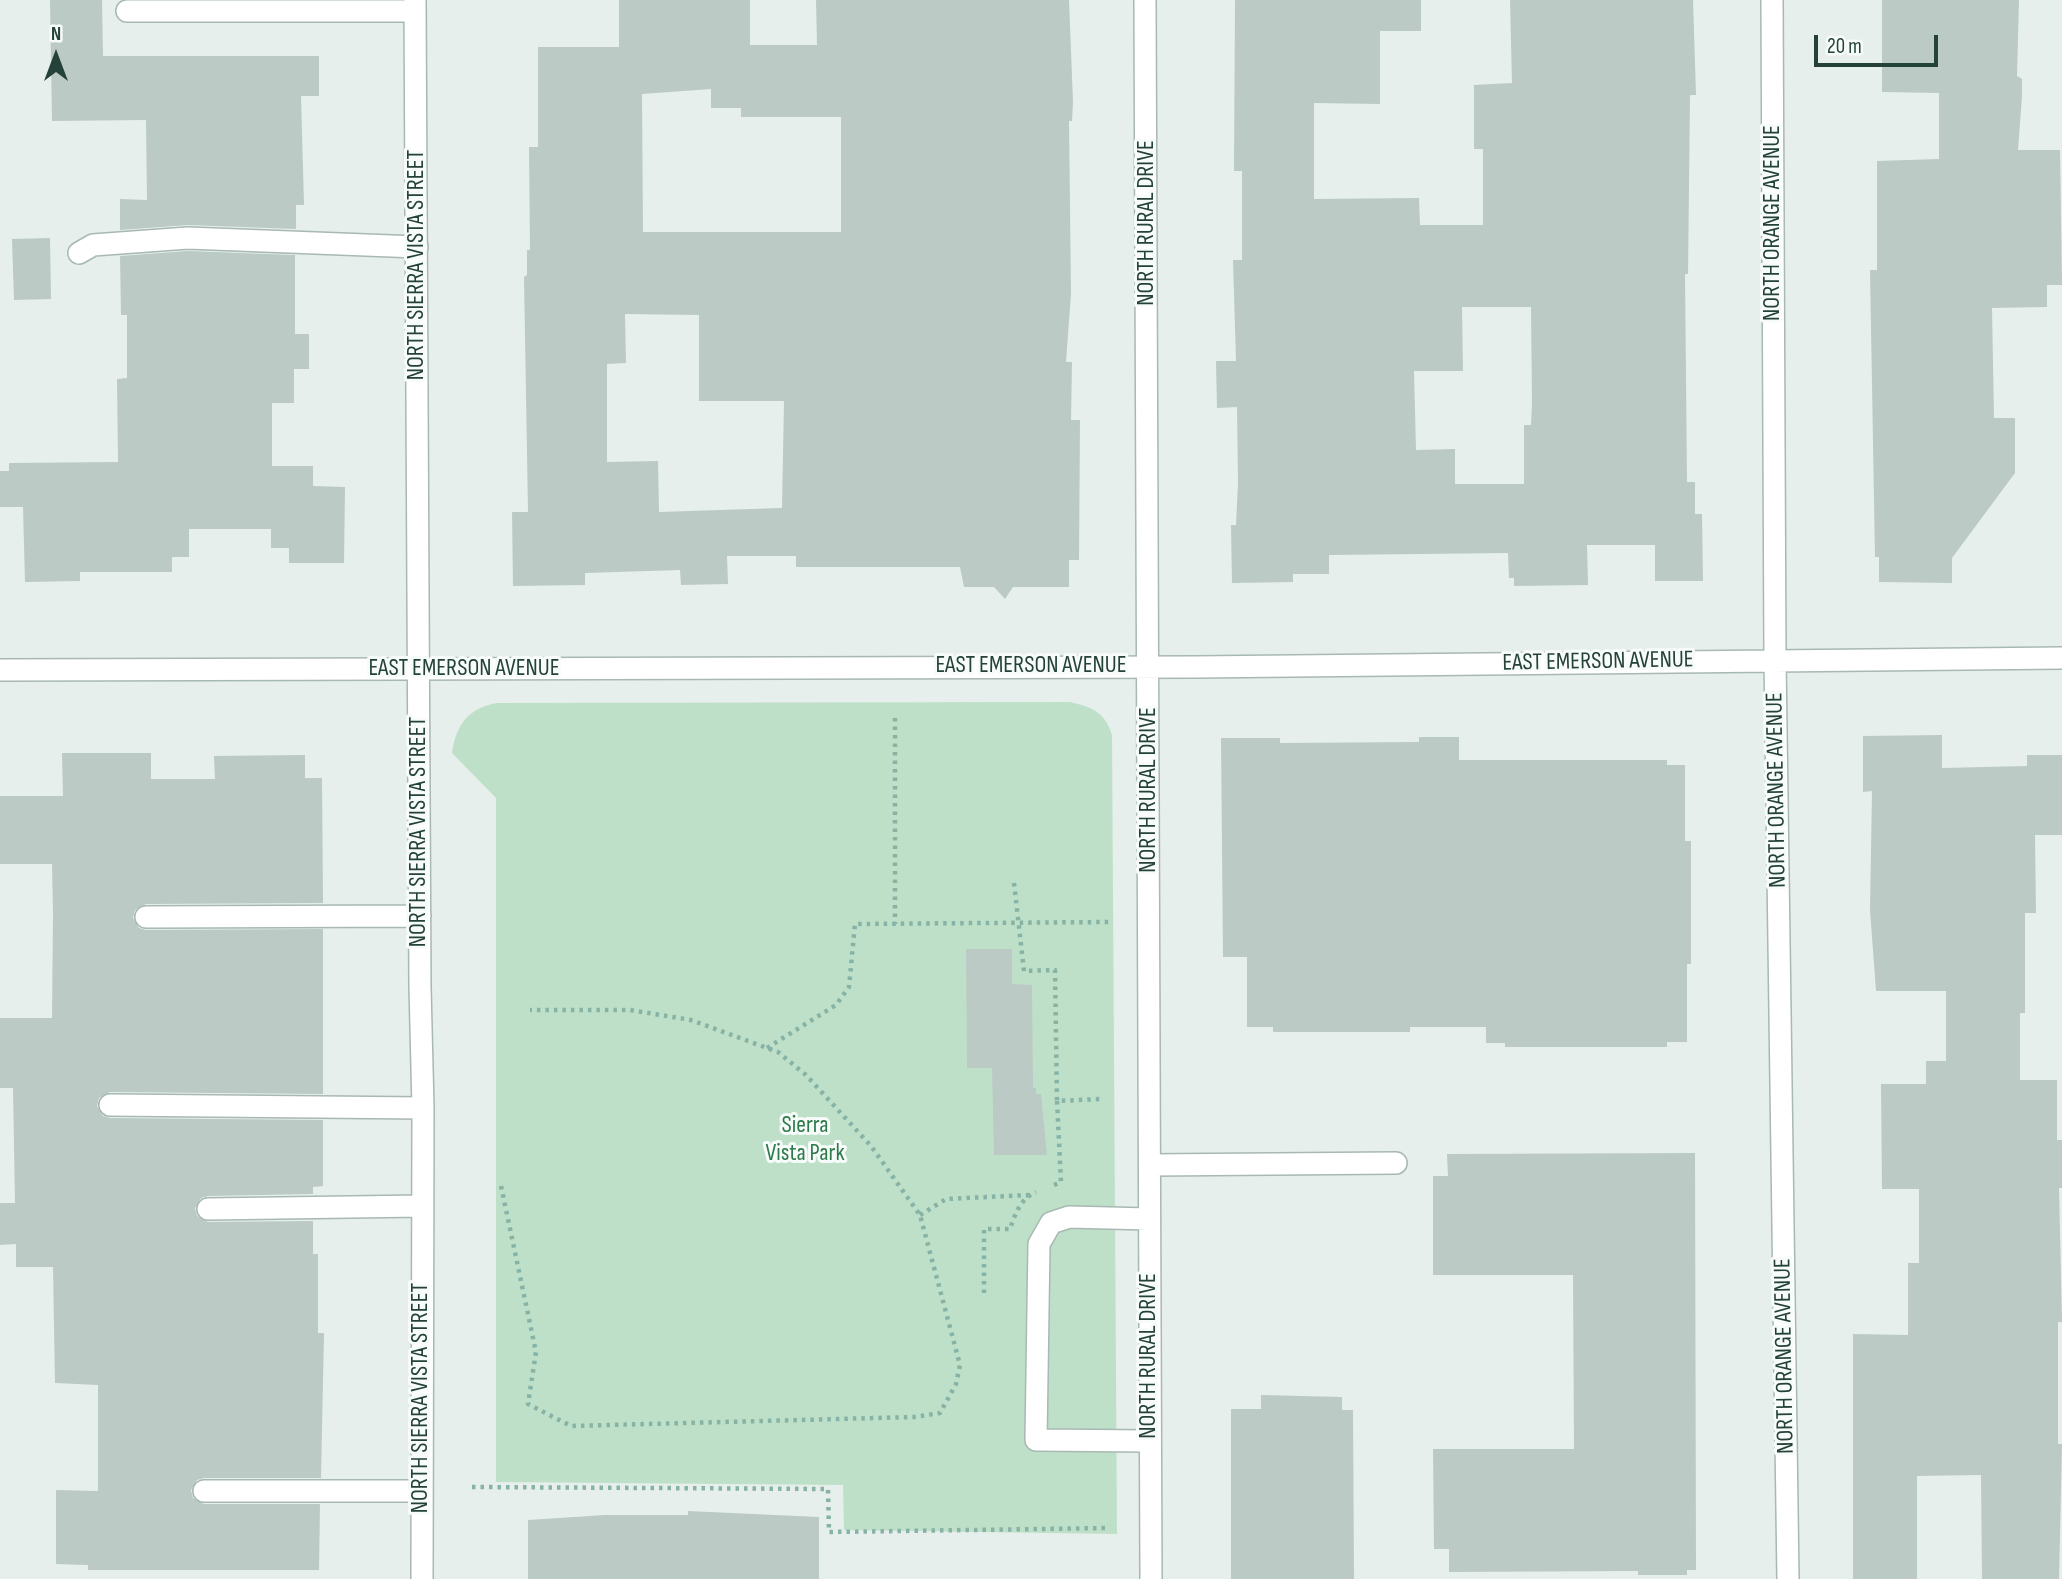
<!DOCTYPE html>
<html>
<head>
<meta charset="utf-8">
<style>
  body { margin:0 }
  #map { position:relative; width:2062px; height:1579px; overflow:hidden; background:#e6efeb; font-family:"Sofia Sans Condensed",sans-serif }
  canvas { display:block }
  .north { position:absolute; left:21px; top:21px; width:70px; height:70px; -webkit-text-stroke:5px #f7fbf9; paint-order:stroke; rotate:0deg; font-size:19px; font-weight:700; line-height:28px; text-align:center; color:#24423a }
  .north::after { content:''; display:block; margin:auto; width:24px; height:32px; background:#24423a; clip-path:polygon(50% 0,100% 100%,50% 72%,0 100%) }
  .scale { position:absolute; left:1814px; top:35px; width:124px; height:32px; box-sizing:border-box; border:4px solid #24423a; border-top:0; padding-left:9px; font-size:21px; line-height:24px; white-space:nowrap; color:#24423a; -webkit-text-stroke:5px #f7fbf9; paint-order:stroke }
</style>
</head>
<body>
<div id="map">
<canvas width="2062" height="1579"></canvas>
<div class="north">N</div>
<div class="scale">20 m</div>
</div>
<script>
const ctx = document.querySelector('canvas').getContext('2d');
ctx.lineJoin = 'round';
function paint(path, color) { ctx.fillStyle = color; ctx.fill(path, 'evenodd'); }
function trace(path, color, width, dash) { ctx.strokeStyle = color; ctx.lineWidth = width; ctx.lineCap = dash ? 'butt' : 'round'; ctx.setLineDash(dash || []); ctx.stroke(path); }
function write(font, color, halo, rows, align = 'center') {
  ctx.font = font + ' "Sofia Sans Condensed",sans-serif'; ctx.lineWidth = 6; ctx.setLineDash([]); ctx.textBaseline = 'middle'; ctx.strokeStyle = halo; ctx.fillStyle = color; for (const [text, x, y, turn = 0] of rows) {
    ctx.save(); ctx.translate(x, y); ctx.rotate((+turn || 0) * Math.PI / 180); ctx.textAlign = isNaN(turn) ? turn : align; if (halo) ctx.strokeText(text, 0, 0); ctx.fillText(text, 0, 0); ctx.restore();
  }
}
paint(new Path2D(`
  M 1070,702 C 1092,707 1105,712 1112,735 L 1117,1534 L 844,1530 L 843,1485 L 496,1482 L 496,798 L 452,753 C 456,725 468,708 497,703 Z`), '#bfe0c8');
paint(new Path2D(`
  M 50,0 L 102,0 L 103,56 L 319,56 L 319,96 L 301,96 L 304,205 L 296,205 L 296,229 L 188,225 L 120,230 L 120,199 L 147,200 L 146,120 L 52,121 Z
  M 619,0 L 750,0 L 750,45 L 817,45 L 816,0 L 1069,0 L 1073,102 L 1072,121 L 1069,121 L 1071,293 L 1066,362 L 1072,362 L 1071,420 L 1080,420 L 1079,560 L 1069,560 L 1069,587 L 1013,587 L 1005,599 L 994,587 L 964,587 L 960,567 L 796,567 L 796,556 L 727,556 L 728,584 L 681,585 L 680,570 L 585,573 L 585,585 L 513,586 L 512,512 L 528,512 L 524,277 L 527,275 L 527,250 L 530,250 L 529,147 L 538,147 L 538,47 L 619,47 ZM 711,89 L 711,108 L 741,108 L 741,117 L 841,117 L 841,232 L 643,232 L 642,94 ZM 625,314 L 699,315 L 699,401 L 784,401 L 782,508 L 659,512 L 658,461 L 607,462 L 607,364 L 626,363 Z
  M 1235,0 L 1421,0 L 1421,31 L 1380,31 L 1380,104 L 1314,103 L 1314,199 L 1419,198 L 1420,225 L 1483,225 L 1483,149 L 1474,149 L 1474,85 L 1512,83 L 1510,0 L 1693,0 L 1696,95 L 1690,95 L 1688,274 L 1685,274 L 1687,482 L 1695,482 L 1695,514 L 1702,514 L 1703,581 L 1655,581 L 1655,545 L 1587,545 L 1588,585 L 1514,586 L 1514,578 L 1509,578 L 1508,553 L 1329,555 L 1329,574 L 1293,574 L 1293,582 L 1232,583 L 1231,525 L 1236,525 L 1238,483 L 1237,407 L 1217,408 L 1216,361 L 1236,361 L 1233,260 L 1242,260 L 1242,171 L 1234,171 ZM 1462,307 L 1531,307 L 1532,403 L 1531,425 L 1524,425 L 1524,484 L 1455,484 L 1455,449 L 1416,450 L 1414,371 L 1463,371 Z
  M 1882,0 L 2019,0 L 2017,76 L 2022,79 L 2022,96 L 2018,150 L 2060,150 L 2062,285 L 2047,285 L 2047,307 L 1992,308 L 1994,418 L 2015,418 L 2015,473 L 1952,558 L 1952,583 L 1879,582 L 1879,557 L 1875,557 L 1870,270 L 1877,270 L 1877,161 L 1939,159 L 1939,93 L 1882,92 Z
  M 50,238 L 51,299 L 14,300 L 12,239 Z
  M 188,251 L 295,255 L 295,334 L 309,334 L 309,369 L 294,369 L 294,403 L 272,403 L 272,466 L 313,466 L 313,486 L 345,487 L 344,563 L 289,563 L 289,548 L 271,548 L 271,529 L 189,529 L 189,557 L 172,557 L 172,572 L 80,572 L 80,581 L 25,582 L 23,507 L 0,507 L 0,471 L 9,471 L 9,463 L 118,462 L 117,379 L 127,378 L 127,315 L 121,315 L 120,256 Z
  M 1942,735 L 1942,768 L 2027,766 L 2027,755 L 2062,755 L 2062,835 L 2035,835 L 2036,913 L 2025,913 L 2025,1013 L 2020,1013 L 2020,1080 L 2057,1080 L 2057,1140 L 2062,1140 L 2062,1188 L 2059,1188 L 2062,1322 L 2058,1322 L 2058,1444 L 2062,1444 L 2059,1579 L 1982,1579 L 1981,1475 L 1917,1476 L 1917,1579 L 1853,1579 L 1853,1334 L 1908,1335 L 1908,1263 L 1919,1263 L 1919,1189 L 1882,1189 L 1881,1084 L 1926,1084 L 1926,1061 L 1946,1061 L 1946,991 L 1876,991 L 1870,910 L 1872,791 L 1863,792 L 1863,736 Z
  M 1419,737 L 1459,737 L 1459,760 L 1667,760 L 1667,765 L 1685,765 L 1685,841 L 1691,841 L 1691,964 L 1687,964 L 1687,1042 L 1667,1042 L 1667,1047 L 1505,1047 L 1505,1043 L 1486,1043 L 1486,1027 L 1410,1027 L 1410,1032 L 1273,1032 L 1273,1027 L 1247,1027 L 1247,957 L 1223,957 L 1221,738 L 1280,738 L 1280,743 L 1419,742 Z
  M 62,753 L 151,753 L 151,779 L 215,779 L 214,756 L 305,755 L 305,778 L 322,778 L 323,903 L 146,904 L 135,910 L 133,918 L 139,928 L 146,930 L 323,929 L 323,1094 L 110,1092 L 99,1098 L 97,1106 L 103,1116 L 110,1118 L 323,1120 L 323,1186 L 313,1187 L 313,1194 L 208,1196 L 201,1198 L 195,1208 L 197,1216 L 208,1222 L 313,1221 L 313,1254 L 318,1254 L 318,1333 L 324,1333 L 321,1478 L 204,1478 L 197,1480 L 191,1490 L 193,1498 L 204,1504 L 320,1504 L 319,1570 L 88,1570 L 88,1565 L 56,1564 L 56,1490 L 98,1491 L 98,1385 L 55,1383 L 53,1267 L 16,1267 L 16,1244 L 0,1245 L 0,1203 L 15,1203 L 13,1088 L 0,1088 L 0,1018 L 52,1018 L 53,913 L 52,864 L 0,864 L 0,796 L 63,796 Z
  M 966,949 L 1012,949 L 1012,984 L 1032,985 L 1033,1088 L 1036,1088 L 1036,1094 L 1041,1094 L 1047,1155 L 994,1155 L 992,1068 L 967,1068 Z
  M 1695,1153 L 1696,1570 L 1687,1570 L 1687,1575 L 1638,1575 L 1638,1571 L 1449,1572 L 1449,1549 L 1434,1549 L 1433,1449 L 1574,1449 L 1573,1275 L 1433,1275 L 1433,1176 L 1448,1176 L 1447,1154 Z
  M 1261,1395 L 1342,1397 L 1342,1410 L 1353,1410 L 1354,1579 L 1231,1579 L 1231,1409 L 1261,1409 Z
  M 688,1511 L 819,1517 L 819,1579 L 528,1579 L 528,1520 L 605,1515 L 688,1515 Z`), '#bbcac4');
const minor = new Path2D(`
  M 415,0 L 420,987 L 423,1108 L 422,1579
  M 1145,0 L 1151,1579
  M 1772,0 L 1775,659 L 1788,1579
  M 127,11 L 415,11
  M 79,253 L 93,245 L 188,238 L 417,247
  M 0,670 L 1196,667 L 2062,658
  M 146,917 L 420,916
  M 110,1105 L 423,1108
  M 1151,1165 L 1396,1163
  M 208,1209 L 421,1206
  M 1149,1219 L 1069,1217 L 1051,1223 L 1039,1244 L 1036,1440 L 1149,1441
  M 204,1491 L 421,1491`);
trace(minor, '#a8b8b2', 24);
trace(new Path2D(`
  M 895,718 L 895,924
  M 1014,883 L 1024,971 L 1055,970 L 1057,1101
  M 767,1048 L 836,1005 L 849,987 L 855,924 L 1110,922
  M 1054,1185 L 1061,1182 L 1057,1101 L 1100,1099
  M 501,1186 L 536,1352 L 528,1404 L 571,1426 L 914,1417 L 940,1413 L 956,1384 L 960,1365 L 920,1215 L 871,1146 L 806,1075 L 778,1052 L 691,1020 L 630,1010 L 530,1010
  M 920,1215 L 946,1199 L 1029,1195
  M 984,1293 L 984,1229 L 1010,1229 C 1015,1214 1021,1198 1036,1192
  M 472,1487 L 828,1489 L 829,1532 L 1109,1528`), '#86b3a5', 4.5, [3.5, 5]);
trace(minor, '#fff', 21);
write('24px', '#24423a', '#f7fbf9', [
  ["NORTH RURAL DRIVE",1147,223,-90],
  ["NORTH ORANGE AVENUE",1773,223,-90],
  ["NORTH SIERRA VISTA STREET",417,265,-90],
  ["EAST EMERSON AVENUE",1598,662,-1],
  ["EAST EMERSON AVENUE",1031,666],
  ["EAST EMERSON AVENUE",464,669],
  ["NORTH RURAL DRIVE",1149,790,-90],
  ["NORTH ORANGE AVENUE",1777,790,-91],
  ["NORTH SIERRA VISTA STREET",419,832,-90],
  ["NORTH RURAL DRIVE",1149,1356,-90],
  ["NORTH ORANGE AVENUE",1785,1356,-91],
  ["NORTH SIERRA VISTA STREET",421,1398,-90]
]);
write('24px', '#2d7a4b', '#f7fbf9', [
  ["Sierra",805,1126],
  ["Vista Park",805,1154]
]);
</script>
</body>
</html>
